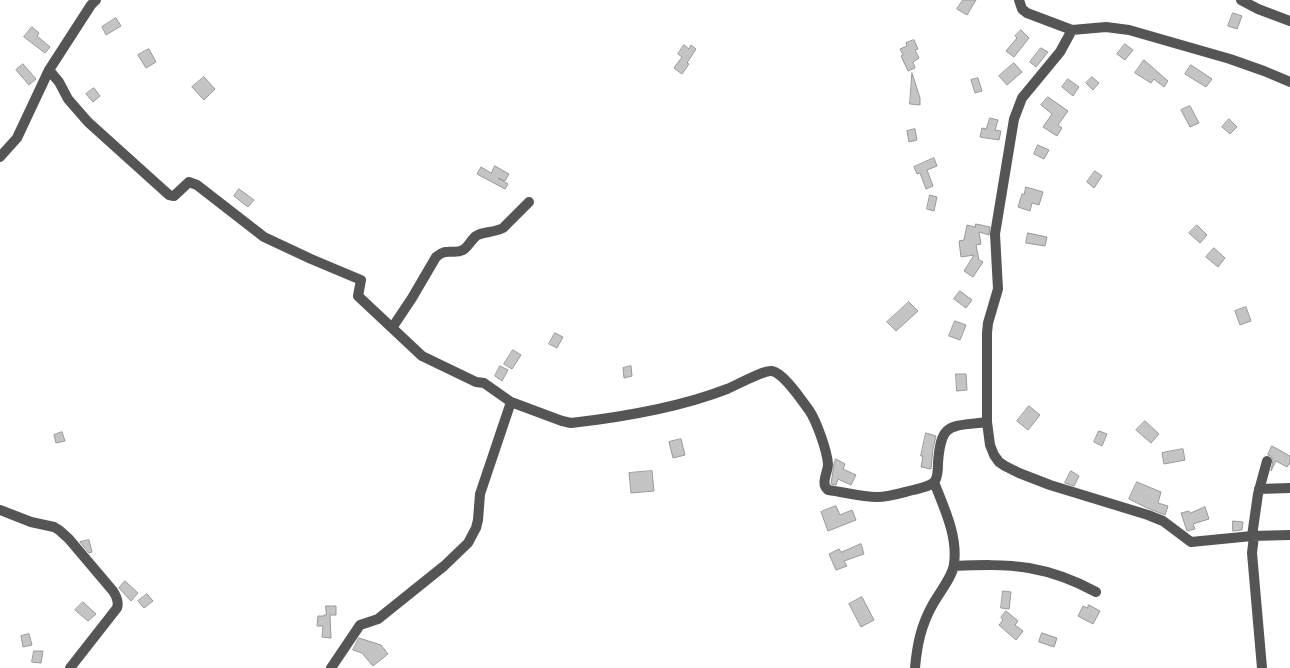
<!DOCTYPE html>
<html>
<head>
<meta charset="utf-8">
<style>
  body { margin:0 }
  canvas { display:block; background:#fff }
</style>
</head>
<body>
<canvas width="1290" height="668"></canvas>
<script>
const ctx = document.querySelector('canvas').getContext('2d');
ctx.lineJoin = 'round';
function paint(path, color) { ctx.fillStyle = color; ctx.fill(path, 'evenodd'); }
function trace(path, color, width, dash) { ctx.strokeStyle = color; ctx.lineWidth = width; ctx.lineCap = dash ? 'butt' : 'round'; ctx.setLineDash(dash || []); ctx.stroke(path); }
const building = new Path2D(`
  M 963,0 L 976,0 L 967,15 L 957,9 Z
  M 1233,13 L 1242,16 L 1237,29 L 1228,26 Z
  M 116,18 L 121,26 L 106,35 L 102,27 Z
  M 32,27 L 39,33 L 37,36 L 50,47 L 45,53 L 24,37 Z
  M 1021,30 L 1029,38 L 1014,57 L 1006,51 L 1017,38 L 1015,36 Z
  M 914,40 L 918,49 L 915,50 L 919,58 L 913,62 L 915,68 L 908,71 L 901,56 L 903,55 L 900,49 L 907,46 L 906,43 Z
  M 1125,44 L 1133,50 L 1125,60 L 1117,54 Z
  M 684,45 L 689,49 L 691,45 L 696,49 L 687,63 L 689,64 L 682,74 L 674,68 L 682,57 L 678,54 Z
  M 1041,48 L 1048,52 L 1036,67 L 1030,62 Z
  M 149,49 L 156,62 L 146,68 L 138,55 Z
  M 1144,60 L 1168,81 L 1164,87 L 1154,79 L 1151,83 L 1135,73 Z
  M 1014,63 L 1022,72 L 1007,85 L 999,76 Z
  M 23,64 L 36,79 L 29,85 L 16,70 Z
  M 1191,65 L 1212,79 L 1206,87 L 1185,74 Z
  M 912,73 L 920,98 L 920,105 L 910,104 Z
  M 204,77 L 215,89 L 204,100 L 192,87 Z
  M 1092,77 L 1099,83 L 1093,90 L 1086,83 Z
  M 978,78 L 982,91 L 975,93 L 971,80 Z
  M 1068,79 L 1079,87 L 1073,96 L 1062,87 Z
  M 94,88 L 100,96 L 93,102 L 86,94 Z
  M 1048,97 L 1068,111 L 1058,125 L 1062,128 L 1057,136 L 1043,127 L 1052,114 L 1041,105 Z
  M 1190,106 L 1199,123 L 1190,127 L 1181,110 Z
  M 990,118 L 998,120 L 995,130 L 1001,131 L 999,140 L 980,137 L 982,128 L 986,129 Z
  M 1229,119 L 1237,127 L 1230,134 L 1222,127 Z
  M 915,129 L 917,140 L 909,142 L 907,131 Z
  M 1038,145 L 1049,150 L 1044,159 L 1034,154 Z
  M 934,158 L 937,166 L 927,170 L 933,186 L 926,189 L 920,173 L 917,174 L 914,167 Z
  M 495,166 L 509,174 L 505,181 L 498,178 L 508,184 L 505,189 L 477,174 L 481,167 L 491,173 Z
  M 1095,171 L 1102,176 L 1094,188 L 1087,182 Z
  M 1026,187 L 1043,192 L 1039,205 L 1032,203 L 1030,211 L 1018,207 L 1022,194 L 1024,194 Z
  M 239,189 L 254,200 L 248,207 L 234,196 Z
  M 930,195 L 937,197 L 934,211 L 927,209 Z
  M 976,224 L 990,227 L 989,235 L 979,232 L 981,244 L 976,245 L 979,260 L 983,262 L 973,277 L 964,271 L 974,255 L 961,257 L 959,241 L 964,240 L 967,225 L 975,227 Z
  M 1197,225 L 1207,235 L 1200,243 L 1189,233 Z
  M 1028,233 L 1047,237 L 1045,246 L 1026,243 Z
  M 1214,248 L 1225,258 L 1218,267 L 1206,257 Z
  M 960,291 L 972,300 L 966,308 L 954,299 Z
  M 909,302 L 918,311 L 896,331 L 887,322 Z
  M 1246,307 L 1251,321 L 1240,325 L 1235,311 Z
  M 955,321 L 966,325 L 960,340 L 949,336 Z
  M 555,333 L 563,337 L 557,348 L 549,344 Z
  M 513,350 L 521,355 L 512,369 L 504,364 Z
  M 500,366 L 508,370 L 502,381 L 495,376 Z
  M 631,366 L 632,376 L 624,378 L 623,368 Z
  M 956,374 L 966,374 L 967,390 L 957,391 Z
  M 1029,406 L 1040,415 L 1028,430 L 1017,421 Z
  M 1145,421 L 1159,434 L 1151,443 L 1136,430 Z
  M 1099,431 L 1107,434 L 1102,446 L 1094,442 Z
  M 62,432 L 65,441 L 56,443 L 54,435 Z
  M 926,433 L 936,436 L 933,449 L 931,469 L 921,467 L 923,456 L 921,456 Z
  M 681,439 L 685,455 L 673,458 L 669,442 Z
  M 1272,446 L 1290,456 L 1290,463 L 1287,467 L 1276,461 L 1271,471 L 1273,460 L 1271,456 L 1268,455 Z
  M 1183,449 L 1185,460 L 1164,464 L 1162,453 Z
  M 836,459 L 845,464 L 843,469 L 856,475 L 851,485 L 838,479 L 836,485 L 831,484 L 834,464 Z
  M 652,471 L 654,491 L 631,493 L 629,473 Z
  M 1071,471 L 1079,476 L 1074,486 L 1065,483 Z
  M 1137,482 L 1161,492 L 1158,503 L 1168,506 L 1165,515 L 1145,507 L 1129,499 Z
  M 836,506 L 840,515 L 852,510 L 856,520 L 828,531 L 821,512 Z
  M 1205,507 L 1209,519 L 1193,524 L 1195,529 L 1187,531 L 1181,513 L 1189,511 L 1190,513 Z
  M 1233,521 L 1243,522 L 1242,530 L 1233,531 Z
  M 89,540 L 92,552 L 89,553 L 80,542 Z
  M 861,544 L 864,554 L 844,561 L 847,566 L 836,570 L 829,554 L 839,549 L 841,552 Z
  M 125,581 L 138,593 L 131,601 L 119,588 Z
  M 1003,591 L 1011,592 L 1009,609 L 1001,608 Z
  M 147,594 L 153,601 L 144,608 L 138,601 Z
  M 862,597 L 874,620 L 861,627 L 849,604 Z
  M 83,602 L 96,614 L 88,621 L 75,610 Z
  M 1089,605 L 1100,611 L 1093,624 L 1078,616 L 1083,606 L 1087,608 Z
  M 326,606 L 336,606 L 336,615 L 330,615 L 331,638 L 322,637 L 323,626 L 317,626 L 318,616 L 324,616 L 324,615 L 326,615 Z
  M 1006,611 L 1018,621 L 1015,625 L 1023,631 L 1016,640 L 999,625 L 1003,620 L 1001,618 Z
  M 1042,633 L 1057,638 L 1054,647 L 1039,642 Z
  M 29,634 L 32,645 L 23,647 L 21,636 Z
  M 359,638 L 381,645 L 388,654 L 373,666 L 362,653 L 353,650 Z
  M 34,651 L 43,651 L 41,663 L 32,662 Z`);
paint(building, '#c4c4c4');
trace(building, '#999', 1);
trace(new Path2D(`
  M 1019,0 L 1022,9 L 1027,13 L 1072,30 L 1106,27 L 1129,30 L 1230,59 L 1264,71 L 1290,82
  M 1241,0 L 1258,9 L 1290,21
  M 1072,30 L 1060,52 L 1022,98 L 1014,119 L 995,234 L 998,289 L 988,323 L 987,333 L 987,422 L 990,445 L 994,455 L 999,462 L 1005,466 L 1019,473 L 1050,485 L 1148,515 L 1163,521 L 1191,542 L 1252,536 L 1290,535
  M 49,70 L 91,5 L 96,0
  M 0,157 L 17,138 L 49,70 L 59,82 L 68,99 L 88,122 L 169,195 L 174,196 L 189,182 L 197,185 L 264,237 L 311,259 L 361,280 L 358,296 L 422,356 L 476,382 L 484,383 L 511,402 L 562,421 L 571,423 C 624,417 678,408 727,389 C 737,385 763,370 772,371 C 784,373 802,401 809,410 C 817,422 827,451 828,464 C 828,473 820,483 828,490 C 844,492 861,497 877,497 C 889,497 901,493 913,490 C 920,488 930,487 935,481 C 938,476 938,469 938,463 C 941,421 950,427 987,422
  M 392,328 L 412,298 L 436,257 C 447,247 453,255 463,250 C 468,247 471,240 476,236 C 483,231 494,233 503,228 L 529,202
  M 1259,489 L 1290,488
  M 0,510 L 31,522 L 54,527 L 59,530 L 69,539 L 113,591 C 117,597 119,602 117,608 L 70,668
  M 1252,536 L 1258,494 L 1267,461
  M 1254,536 L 1252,553 L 1262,668
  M 954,566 C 979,565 1004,564 1029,568 C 1052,572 1076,581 1096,592
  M 331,668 L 360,625 L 378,619 L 444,566 L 468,543 L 476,528 L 478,520 L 480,494 L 511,402
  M 915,668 C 917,645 921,625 933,604 C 939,593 953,576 954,564 C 958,536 944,508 934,482`), '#555', 10);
</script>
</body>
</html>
